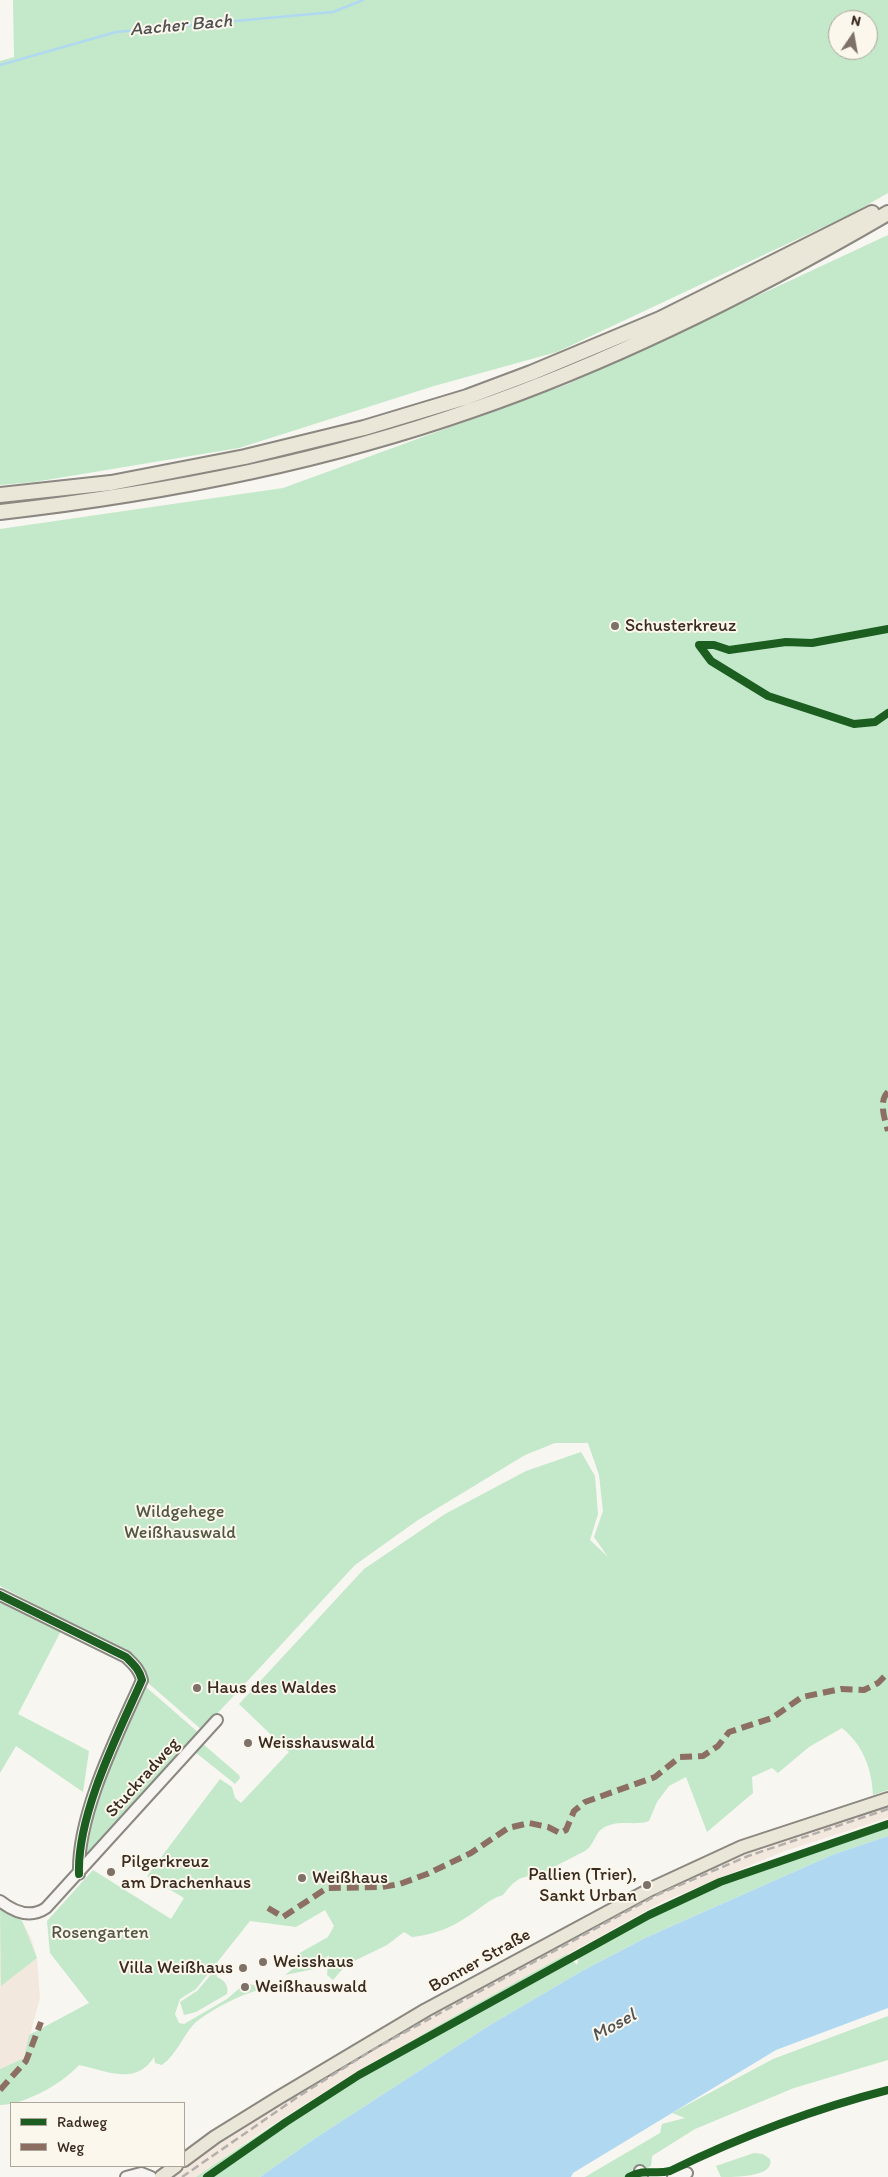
<!DOCTYPE html>
<html>
<head>
<meta charset="utf-8">
<style>
  body { margin:0 }
  #map { position:relative; width:888px; height:2177px; overflow:hidden; background:#f8f6f0; font-family:Itim,sans-serif }
  canvas { display:block }
  .legend { position:absolute; left:10px; top:2102px; width:175px; height:65px; box-sizing:border-box; background:#fbf7ec; border:1px solid #aea59a; margin:0; padding:6px 9px; list-style:none; font-size:15px; color:#3b2a1e }
  .legend li { display:flex; align-items:center; gap:10px; height:25px }
  .legend b { width:25px; border:1px solid #aea59a }
  .north { position:absolute; left:828px; top:10px; width:50px; height:50px; box-sizing:border-box; background:#fbf7ec; border:1px solid #aea59a; border-radius:50%; rotate:12deg; font-size:14px; font-weight:700; line-height:20px; text-align:center; color:#3b2a1e }
  .north::after { content:''; display:block; margin:auto; width:18px; height:22px; background:#7d7168; clip-path:polygon(50% 0,100% 100%,50% 72%,0 100%) }
</style>
</head>
<body>
<div id="map">
<canvas width="888" height="2177"></canvas>
<ul class="legend">
<li><b style="height:6px;background:#1b5e20"></b>Radweg</li>
<li><b style="height:6px;background:#8d6e63"></b>Weg</li>
</ul>
<div class="north">N</div>
</div>
<script>
const ctx = document.querySelector('canvas').getContext('2d');
ctx.lineJoin = 'round';
function paint(path, color) { ctx.fillStyle = color; ctx.fill(path, 'evenodd'); }
function trace(path, color, width, dash) { ctx.strokeStyle = color; ctx.lineWidth = width; ctx.lineCap = dash ? 'butt' : 'round'; ctx.setLineDash(dash || []); ctx.stroke(path); }
function write(font, color, halo, rows, align = 'center') {
  ctx.font = font + ' Itim,sans-serif'; ctx.lineWidth = 4; ctx.setLineDash([]); ctx.textBaseline = 'middle'; ctx.strokeStyle = halo; ctx.fillStyle = color; for (const [text, x, y, turn = 0] of rows) {
    ctx.save(); ctx.translate(x, y); ctx.rotate((+turn || 0) * Math.PI / 180); ctx.textAlign = isNaN(turn) ? turn : align; if (halo) ctx.strokeText(text, 0, 0); ctx.fillText(text, 0, 0); ctx.restore();
  }
}
paint(new Path2D(`
  M 888,1805 L 888,1818 L 785,1851 L 662,1902 L 354,2073 L 255,2136 L 196,2177 L 172,2177 L 219,2143 L 399,2032 L 658,1892 L 727,1860 L 785,1838 Z
  M 0,1903 L 22,1921 L 31,1938 L 37,1958 L 40,1998 L 24,2058 L 0,2069 Z`), '#f3e8de');
paint(new Path2D(`
  M 13,0 L 888,0 L 888,193 L 853,213 L 557,352 L 434,386 L 239,448 L 34,482 L 0,485 L 0,61 L 14,57 ZM 838,20 L 868,20 L 868,50 L 838,50 Z
  M 888,235 L 888,1790 L 873,1795 C 872,1769 863,1745 842,1728 L 809,1747 L 778,1773 L 772,1768 L 752,1777 L 753,1793 L 707,1832 L 686,1777 L 669,1786 L 657,1802 L 649,1821 C 636,1826 621,1820 607,1826 C 594,1831 596,1844 585,1851 C 574,1857 562,1862 551,1869 C 528,1882 523,1868 503,1895 C 489,1899 481,1908 470,1915 C 451,1928 433,1935 412,1937 L 404,1932 L 387,1945 L 346,1965 L 333,1980 L 327,1975 L 329,1955 L 314,1969 L 285,1975 L 295,1967 L 291,1964 L 293,1959 L 296,1959 L 296,1955 L 328,1937 L 334,1926 L 325,1910 L 296,1927 L 250,1921 L 196,1989 L 180,1999 L 175,2014 L 179,2023 L 184,2024 L 227,1999 L 242,1986 L 250,1984 L 266,1989 C 247,1990 211,2010 196,2022 C 184,2033 178,2053 162,2065 L 155,2063 L 154,2057 C 136,2086 107,2071 79,2065 C 62,2084 24,2105 0,2105 L 0,2069 L 24,2058 L 29,2035 L 89,2003 L 50,1953 L 47,1921 L 93,1870 L 171,1919 L 184,1898 L 147,1876 L 220,1779 L 232,1787 L 235,1798 L 241,1803 L 289,1752 L 239,1704 L 364,1569 L 445,1514 L 526,1471 L 581,1452 L 595,1476 L 598,1514 L 590,1540 L 608,1557 L 594,1537 L 603,1511 L 599,1475 L 588,1443 L 555,1443 L 525,1455 L 418,1520 L 355,1565 L 202,1730 L 147,1682 L 135,1657 L 0,1586 L 0,529 L 283,488 L 568,384 Z
  M 0,1598 L 62,1629 L 18,1714 L 89,1751 L 83,1792 L 16,1746 L 0,1773 Z
  M 145,1686 L 200,1734 L 81,1863 C 93,1797 118,1746 145,1686 Z
  M 203,1744 L 239,1775 L 240,1778 L 235,1784 L 195,1752 Z
  M 888,1826 L 888,1836 L 832,1855 L 645,1938 L 582,1971 L 490,2025 L 317,2137 L 260,2177 L 196,2177 C 317,2093 438,2024 567,1954 L 577,1965 L 579,1956 C 604,1943 628,1929 653,1916 C 726,1877 809,1853 888,1826 Z
  M 0,1903 L 22,1921 L 37,1958 L 1,1986 Z
  M 215,1970 L 217,1977 C 224,1980 229,1985 227,1994 L 196,2012 L 184,2015 L 180,2002 L 197,1991 Z
  M 888,2016 L 888,2060 L 794,2088 L 695,2129 L 652,2156 L 651,2166 L 629,2177 L 585,2177 L 660,2133 L 662,2124 L 685,2118 L 672,2113 L 773,2059 Z
  M 754,2153 L 763,2154 L 770,2159 C 775,2177 736,2177 721,2177 L 716,2166 Z`), '#c3e8ca');
paint(new Path2D(`
  M 888,1836 L 888,2008 L 776,2050 L 573,2173 L 571,2177 L 260,2177 L 317,2137 L 490,2025 L 582,1971 L 645,1938 L 832,1855 Z`), '#b0d9f1');
trace(new Path2D(`
  M 0,65 L 116,32 L 333,12 L 363,0`), '#b0d9f1', 2.5);
const minor = new Path2D(`
  M 0,1595 L 126,1657 C 134,1665 139,1669 142,1680 C 118,1734 77,1814 79,1874
  M 0,1901 C 14,1912 30,1919 46,1908 L 217,1720
  M 640,2171 L 642,2177
  M 126,2177 L 141,2173 L 151,2177
  M 673,2177 L 687,2173`);
const major = new Path2D(`
  M 184,2160 L 215,2137 L 278,2098 L 426,2010 L 651,1889 L 742,1847 L 888,1799
  M 161,2177 L 176,2166`);
const highway = new Path2D(`
  M 0,495 L 111,483 L 245,457 L 364,428 L 467,397 L 531,373 L 660,319 L 872,213
  M 0,512 C 159,494 321,463 472,410 C 617,360 756,290 888,213`);
trace(minor, '#8b8781', 14);
trace(major, '#8b8781', 16);
trace(highway, '#8b8781', 18);
trace(minor, '#f6f5f1', 10);
trace(major, '#eae7d8', 12);
trace(highway, '#eae7d8', 14);
trace(new Path2D(`
  M 182,2177 L 299,2096 L 374,2049 L 659,1894 L 748,1856 L 888,1809`), '#b3b0ac', 2.5, [8, 4]);
trace(new Path2D(`
  M 888,1092 C 878,1101 885,1120 888,1131
  M 268,1908 L 283,1917 L 327,1888 L 382,1887 L 400,1884 L 427,1874 L 471,1853 L 508,1828 L 529,1823 L 548,1827 L 560,1833 L 566,1830 L 574,1811 L 585,1802 L 655,1777 L 680,1757 L 703,1756 L 718,1746 L 729,1732 L 772,1718 L 802,1697 L 841,1689 L 864,1690 L 878,1683 L 888,1673
  M 0,2090 L 26,2061 L 41,2022`), '#8d6e63', 6, [12, 6]);
trace(new Path2D(`
  M 888,629 L 812,643 L 786,642 L 729,650 L 714,645 L 699,645 L 711,661 L 768,696 L 854,724 L 875,722 L 888,713
  M 0,1595 L 126,1657 C 134,1665 139,1669 142,1680 C 118,1734 77,1814 79,1874
  M 207,2177 L 286,2122 L 359,2075 L 649,1915 L 720,1882 L 888,1824
  M 629,2177 C 646,2168 653,2175 670,2171 C 740,2137 813,2109 888,2090`), '#1b5e20', 8);
for (const [x, y, r, color] of [
  [615,626,5,"#7d7168"],
  [197,1688,5,"#7d7168"],
  [248,1743,5,"#7d7168"],
  [111,1872,5,"#7d7168"],
  [302,1878,5,"#7d7168"],
  [647,1885,5,"#7d7168"],
  [263,1962,5,"#7d7168"],
  [243,1968,5,"#7d7168"],
  [245,1987,5,"#7d7168"]
]) { const dot = new Path2D(); dot.arc(x, y, r, 0, 2 * Math.PI); ctx.fillStyle = color; ctx.fill(dot); trace(dot, '#fbf7ec', 2); }
write('18px', '#3b2a1e', '#fbf7ec', [
  ["Schusterkreuz",625,626],
  ["Haus des Waldes",207,1688],
  ["Weisshauswald",258,1743],
  ["Pilgerkreuz",121,1862],
  ["am Drachenhaus",121,1883],
  ["Pallien (Trier),",637,1875,"right"],
  ["Sankt Urban",637,1896,"right"],
  ["Weißhaus",312,1878],
  ["Weisshaus",273,1962],
  ["Villa Weißhaus",233,1968,"right"],
  ["Weißhauswald",255,1987]
], 'left');
write('18px', '#525741', '#fbf7ec', [
  ["Wildgehege",180,1512],
  ["Weißhauswald",180,1533],
  ["Rosengarten",100,1933]
]);
write('18px', '#3b2a1e', '#fbf7ec', [
  ["Stuckradweg",143,1778,-48],
  ["Bonner Straße",480,1961,-29]
]);
write('italic 19px', '#505253', '#fbf7ec', [
  ["Aacher Bach",181,26,-5],
  ["Mosel",614,2026,-29]
]);
</script>
</body>
</html>
